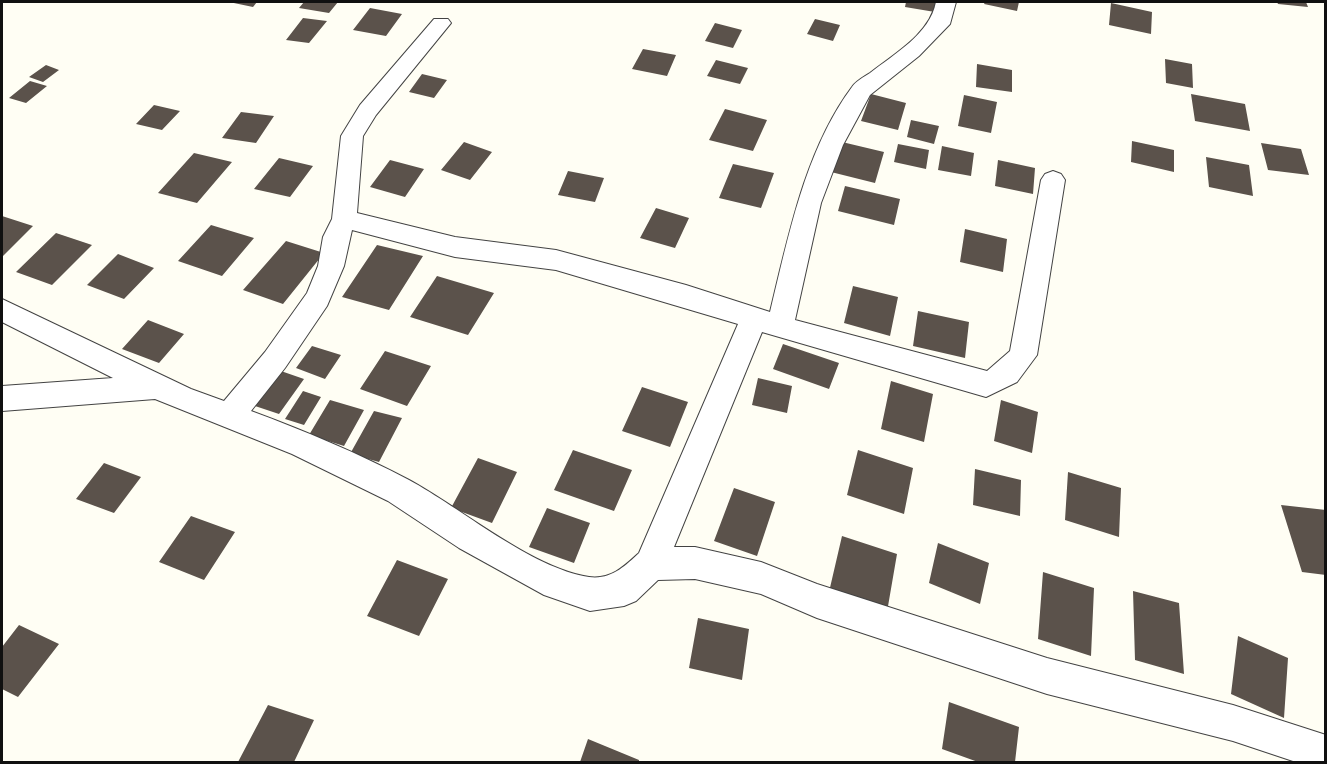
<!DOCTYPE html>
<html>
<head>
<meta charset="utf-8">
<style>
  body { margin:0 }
  #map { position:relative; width:1327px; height:764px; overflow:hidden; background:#fffef4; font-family:"Noto Serif",serif }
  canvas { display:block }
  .frame { position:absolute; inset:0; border:3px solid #101010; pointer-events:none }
</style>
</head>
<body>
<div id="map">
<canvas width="1327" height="764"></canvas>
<div class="frame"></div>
</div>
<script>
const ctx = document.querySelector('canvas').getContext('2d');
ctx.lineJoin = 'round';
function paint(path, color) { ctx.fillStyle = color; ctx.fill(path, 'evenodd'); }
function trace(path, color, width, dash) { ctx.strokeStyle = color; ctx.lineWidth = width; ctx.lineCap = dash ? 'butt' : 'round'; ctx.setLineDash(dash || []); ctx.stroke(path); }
paint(new Path2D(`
  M 229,2 L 257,2 L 253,7 Z
  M 304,2 L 338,2 L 329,13 L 299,8 Z
  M 906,2 L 936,2 L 935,12 L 905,7 Z
  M 985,2 L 1019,2 L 1017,11 L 984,4 Z
  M 1277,2 L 1306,2 L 1308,7 L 1278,4 Z
  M 1111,3 L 1152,12 L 1151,34 L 1109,25 Z
  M 370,8 L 402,14 L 386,36 L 353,30 Z
  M 303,18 L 327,21 L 309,43 L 286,40 Z
  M 815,19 L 840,25 L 833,41 L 807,34 Z
  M 715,23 L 742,30 L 733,48 L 705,41 Z
  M 643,49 L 676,55 L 667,76 L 632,69 Z
  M 1165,59 L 1192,64 L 1193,88 L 1166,83 Z
  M 716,60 L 748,68 L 740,84 L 707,76 Z
  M 977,64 L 1012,70 L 1012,92 L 976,87 Z
  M 46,65 L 59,70 L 43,82 L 29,77 Z
  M 422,74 L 447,80 L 434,98 L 409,92 Z
  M 30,81 L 47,86 L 26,103 L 9,98 Z
  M 871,94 L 906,103 L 898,130 L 861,121 Z
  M 1191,94 L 1245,104 L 1250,131 L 1195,121 Z
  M 964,95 L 997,102 L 991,133 L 958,126 Z
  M 154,105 L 180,111 L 162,130 L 136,124 Z
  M 725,109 L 767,120 L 753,151 L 709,140 Z
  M 241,112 L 274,116 L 256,143 L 222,138 Z
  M 911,120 L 939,126 L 934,144 L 907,137 Z
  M 1132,141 L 1174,150 L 1174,172 L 1131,162 Z
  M 464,142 L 492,152 L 470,180 L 441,170 Z
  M 842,142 L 884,152 L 875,183 L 831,172 Z
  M 1261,143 L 1301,149 L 1309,175 L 1268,170 Z
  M 898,144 L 929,150 L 926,169 L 894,162 Z
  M 942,146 L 974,153 L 971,176 L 938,170 Z
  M 194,153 L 232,162 L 197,203 L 158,193 Z
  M 1206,157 L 1249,165 L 1253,196 L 1209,187 Z
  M 279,158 L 313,166 L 290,197 L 254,189 Z
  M 390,160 L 424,169 L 405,197 L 370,187 Z
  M 998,160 L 1035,168 L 1033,194 L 995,186 Z
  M 733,164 L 774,173 L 761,208 L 719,198 Z
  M 568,171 L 604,178 L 595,202 L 558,195 Z
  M 845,186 L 900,199 L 894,225 L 838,211 Z
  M 656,208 L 689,218 L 675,248 L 640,238 Z
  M 2,216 L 33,226 L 2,257 Z
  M 211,225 L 254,238 L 222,276 L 178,261 Z
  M 965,229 L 1007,239 L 1003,272 L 960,262 Z
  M 56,233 L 92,245 L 52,285 L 16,272 Z
  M 286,241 L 324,253 L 283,304 L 243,290 Z
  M 377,245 L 423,256 L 389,310 L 342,297 Z
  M 118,254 L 154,268 L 124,299 L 87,285 Z
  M 437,276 L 494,293 L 468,335 L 410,317 Z
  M 853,286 L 898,297 L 890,336 L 844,323 Z
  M 918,311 L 969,322 L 965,358 L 913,346 Z
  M 148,320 L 184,334 L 159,363 L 122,349 Z
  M 783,344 L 839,363 L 829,389 L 773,369 Z
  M 312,346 L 341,355 L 325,379 L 296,368 Z
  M 385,351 L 431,366 L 407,406 L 360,389 Z
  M 278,370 L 304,379 L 279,414 L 252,405 Z
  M 758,378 L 792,386 L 787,413 L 752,405 Z
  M 891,381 L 933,394 L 924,442 L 881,429 Z
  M 642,387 L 688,402 L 670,447 L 622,431 Z
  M 303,391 L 321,397 L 304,425 L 285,419 Z
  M 330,400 L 364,410 L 344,446 L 309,435 Z
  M 1001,400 L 1038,412 L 1032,453 L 994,441 Z
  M 374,411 L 402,418 L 379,462 L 350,454 Z
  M 573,450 L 632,470 L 614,511 L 554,490 Z
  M 858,450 L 913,468 L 904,514 L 847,495 Z
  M 478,458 L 517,472 L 492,523 L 451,508 Z
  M 104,463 L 141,477 L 114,513 L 76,499 Z
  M 975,469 L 1021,480 L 1020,516 L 973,505 Z
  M 1068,472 L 1121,488 L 1119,537 L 1065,520 Z
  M 734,488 L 775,502 L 757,556 L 714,541 Z
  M 1281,505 L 1326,510 L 1326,575 L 1302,572 Z
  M 547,508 L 590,523 L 574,563 L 529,547 Z
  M 191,516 L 235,532 L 204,580 L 159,562 Z
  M 842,536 L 897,554 L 887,612 L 829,592 Z
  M 938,543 L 989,563 L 980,604 L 929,583 Z
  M 397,560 L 448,579 L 419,636 L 367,616 Z
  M 1043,572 L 1094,588 L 1091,656 L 1038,639 Z
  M 1133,591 L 1179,603 L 1184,674 L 1135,660 Z
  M 698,618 L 749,629 L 742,680 L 689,668 Z
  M 19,625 L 59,644 L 18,697 L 2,689 L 2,647 Z
  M 1238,636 L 1288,658 L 1284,718 L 1231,694 Z
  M 949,702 L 1019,727 L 1015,762 L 978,762 L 942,749 Z
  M 268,705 L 314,720 L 294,762 L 238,762 Z
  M 588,739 L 639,760 L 639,762 L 580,762 Z`), '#5b524b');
const street = new Path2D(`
  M 936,2 L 956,2 L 950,24 L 919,56 L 870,95 L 843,145 L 821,203 L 795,320 L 987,371 L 1010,351 L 1041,180 L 1045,174 L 1053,171 L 1061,174 L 1065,180 L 1037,355 L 1017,382 L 986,397 L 762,332 L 674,547 L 695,547 L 761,562 L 817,584 L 1047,658 L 1233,705 L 1326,735 L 1326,762 L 1296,762 L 1233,741 L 1047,694 L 817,618 L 761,594 L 695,579 L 658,580 L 636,601 L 624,606 L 590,611 L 544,595 L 459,548 L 388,501 L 292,454 L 155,399 L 2,411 L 2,386 L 113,378 L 2,322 L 2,299 L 191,389 L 224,401 L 265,352 L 307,293 L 318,266 L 323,237 L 332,219 L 341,136 L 360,105 L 434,19 L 448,19 L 451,23 L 376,115 L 363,136 L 357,213 L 455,237 L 556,250 L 686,285 L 770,312 C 788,238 805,150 852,87 C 856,81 864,77 870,73 C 894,54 930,34 936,2 ZM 352,230 L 455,257 L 556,270 L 738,324 L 639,553 C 625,566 611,580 589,577 C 531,568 461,508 409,480 C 358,453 305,431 251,411 L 285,368 L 327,306 L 344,266 Z`);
trace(street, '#434343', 2);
paint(street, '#fff');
</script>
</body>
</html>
